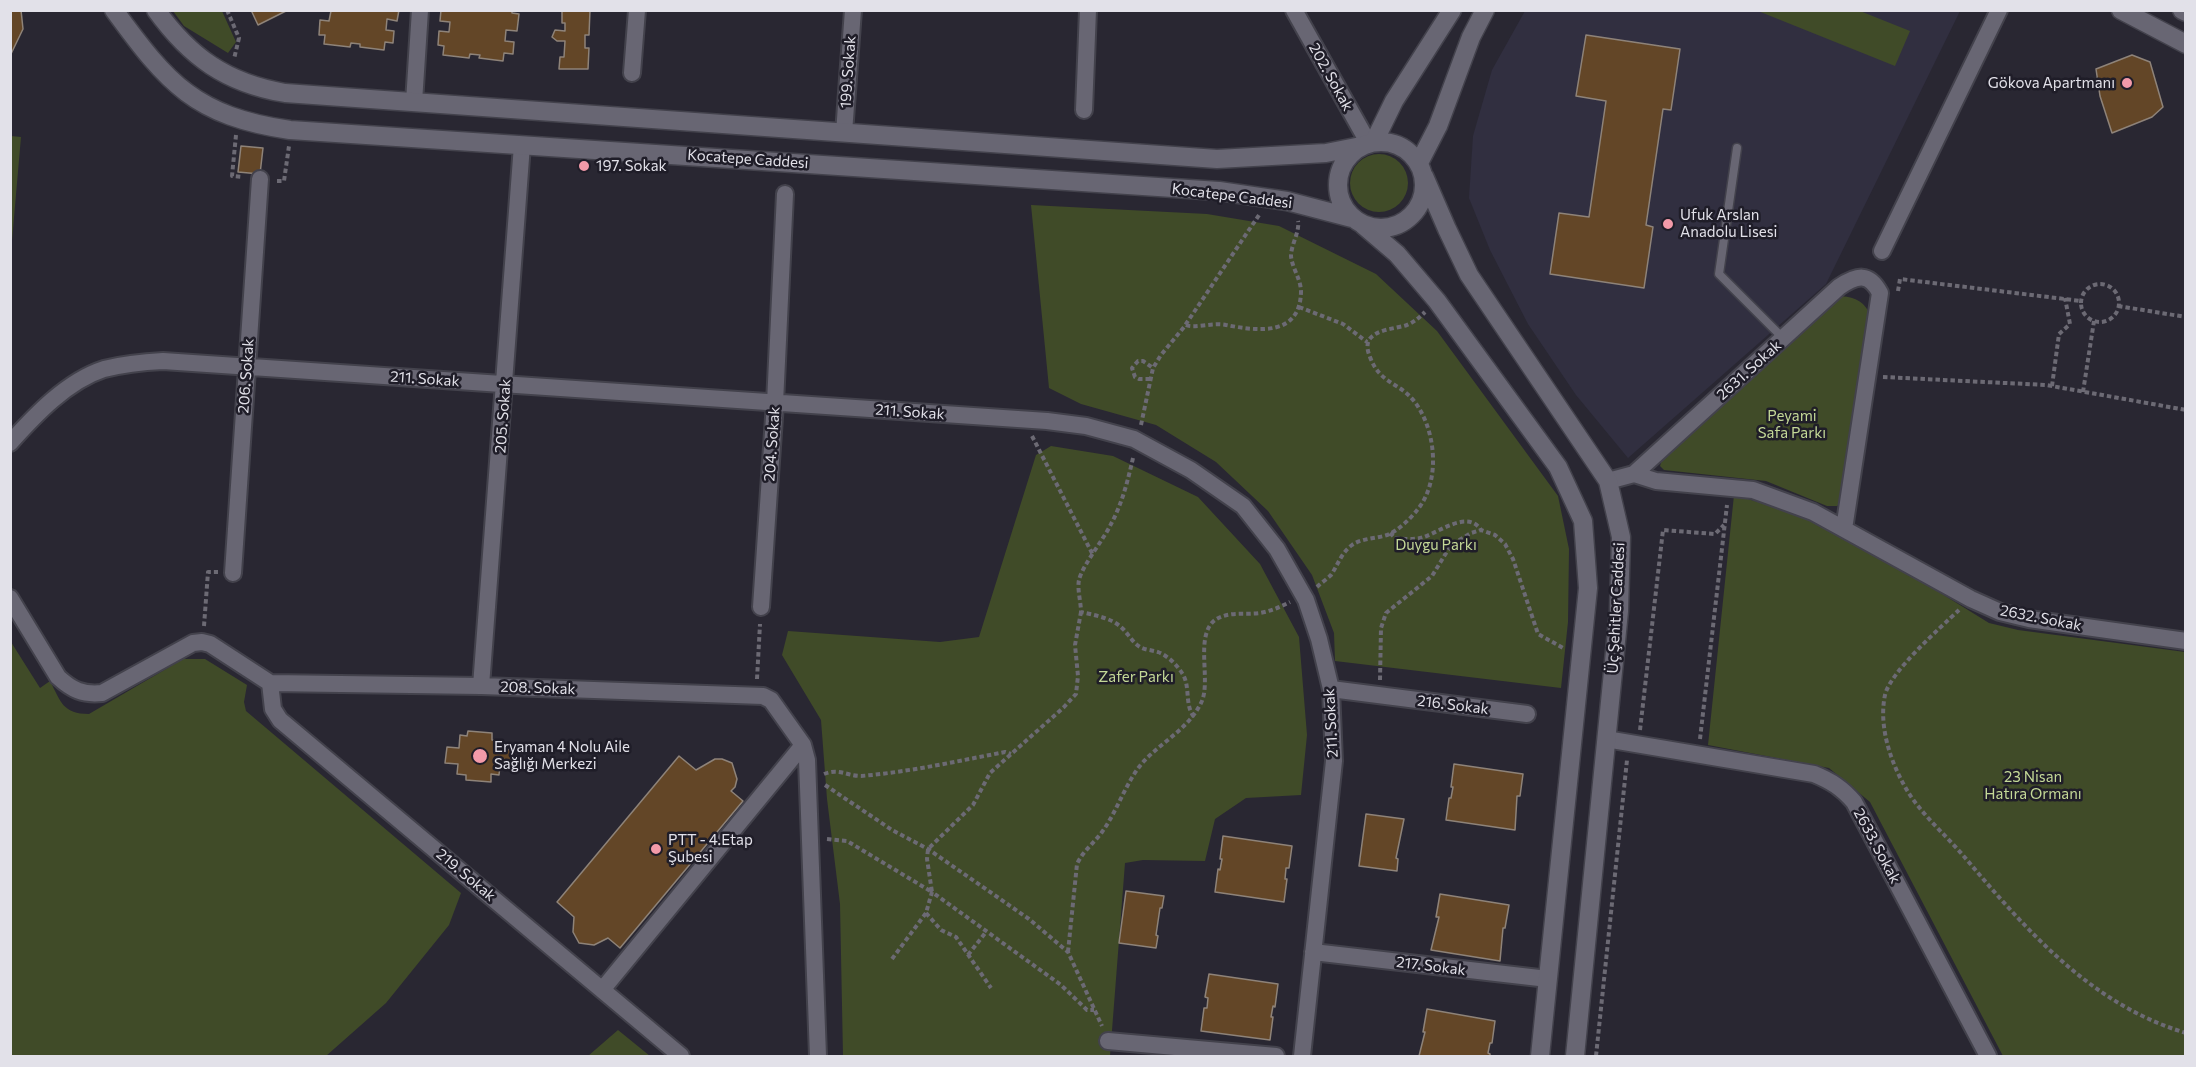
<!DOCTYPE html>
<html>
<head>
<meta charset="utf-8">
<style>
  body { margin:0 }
  #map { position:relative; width:2196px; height:1067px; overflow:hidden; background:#292732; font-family:Commissioner,sans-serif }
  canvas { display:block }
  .frame { position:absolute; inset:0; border:12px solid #e2e1e9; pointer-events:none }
</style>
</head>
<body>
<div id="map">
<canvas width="2196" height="1067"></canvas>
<div class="frame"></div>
</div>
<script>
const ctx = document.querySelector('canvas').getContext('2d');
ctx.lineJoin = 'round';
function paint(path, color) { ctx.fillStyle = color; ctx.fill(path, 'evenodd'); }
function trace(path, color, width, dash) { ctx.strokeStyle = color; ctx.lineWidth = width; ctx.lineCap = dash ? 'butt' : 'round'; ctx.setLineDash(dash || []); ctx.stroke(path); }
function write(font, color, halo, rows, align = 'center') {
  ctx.font = font + ' Commissioner,sans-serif'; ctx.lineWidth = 5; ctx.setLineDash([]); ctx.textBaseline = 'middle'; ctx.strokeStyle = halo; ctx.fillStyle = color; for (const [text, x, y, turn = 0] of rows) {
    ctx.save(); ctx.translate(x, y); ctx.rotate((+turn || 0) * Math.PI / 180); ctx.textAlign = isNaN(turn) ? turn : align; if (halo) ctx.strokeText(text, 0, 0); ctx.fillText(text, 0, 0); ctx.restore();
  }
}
paint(new Path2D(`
  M 1525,11 L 1960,11 L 1826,284 L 1628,458 L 1576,395 L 1528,324 L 1490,250 L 1469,198 L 1473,136 L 1492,70 Z`), '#312f40');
paint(new Path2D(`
  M 173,11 L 222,11 L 236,42 L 228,53 L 184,26 Z
  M 1758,11 L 1860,11 L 1910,31 L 1895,66 Z
  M 11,136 L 21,137 L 11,252 L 10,136 Z
  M1350 183a29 29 0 1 1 58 0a29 29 0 1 1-58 0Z
  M 1031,205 L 1207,214 L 1279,226 L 1376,274 L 1437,331 L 1558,496 L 1569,549 L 1568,622 L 1561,688 L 1335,661 L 1334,633 L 1312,575 L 1268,511 L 1216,462 L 1156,425 L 1081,404 L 1049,388 Z
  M 1839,296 C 1854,297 1863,300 1870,314 L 1845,499 L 1837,506 L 1827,506 L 1766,481 L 1664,470 L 1660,466 L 1662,460 Z
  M 1051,446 L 1113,456 L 1198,497 L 1260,564 L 1299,637 L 1307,735 L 1301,795 L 1246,798 L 1215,819 L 1205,861 L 1143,860 L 1125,863 L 1110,1056 L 843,1056 L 840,904 L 827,799 L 821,720 L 782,655 L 788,631 L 940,642 L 979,637 L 1036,455 Z
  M 1734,495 L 1813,518 L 1884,558 L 1989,623 L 2018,630 L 2185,652 L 2185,1056 L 2003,1056 L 1870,802 L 1829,768 L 1708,745 Z
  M 11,642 L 40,688 L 50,681 C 61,702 63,714 89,714 L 183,659 L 205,659 L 247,685 L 244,702 L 246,711 L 461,893 L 449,925 L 386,1003 L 326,1056 L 11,1056 Z
  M 618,1030 L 650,1056 L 588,1056 Z`), '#404b28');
const building = new Path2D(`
  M 10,10 L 21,10 L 23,29 L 10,56 Z
  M 251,10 L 288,10 L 258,25 Z
  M 322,10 L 399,10 L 397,21 L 387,19 L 386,30 L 394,31 L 393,43 L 385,42 L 384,50 L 360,47 L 360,44 L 351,43 L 350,47 L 324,44 L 325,35 L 319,35 L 320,20 L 329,21 L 331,11 Z
  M 441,10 L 512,10 L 512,13 L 519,14 L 517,31 L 506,30 L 505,41 L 514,42 L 513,54 L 504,53 L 503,61 L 479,58 L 480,55 L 470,54 L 469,58 L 443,55 L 444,46 L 438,45 L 439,31 L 449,32 L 450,22 L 440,21 Z
  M 562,10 L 590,10 L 589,35 L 585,35 L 585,48 L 589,48 L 588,69 L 559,69 L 560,57 L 564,57 L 565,41 L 557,41 L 552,37 L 555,30 L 565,31 L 565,23 L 562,23 Z
  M 1586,35 L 1680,49 L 1671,110 L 1663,109 L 1646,225 L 1653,227 L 1644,288 L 1550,274 L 1559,213 L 1589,217 L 1606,101 L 1576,96 Z
  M 2132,55 L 2150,62 L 2163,107 L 2152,117 L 2112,133 L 2100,96 L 2096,69 Z
  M 241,146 L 263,148 L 260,174 L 238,172 Z
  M 468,731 L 492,733 L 492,740 L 503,741 L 502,749 L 514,750 L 513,766 L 500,765 L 499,775 L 491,774 L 491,782 L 466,780 L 466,775 L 457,774 L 458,764 L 445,763 L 447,747 L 459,748 L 460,735 L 467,736 Z
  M 679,756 L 696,770 L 715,759 L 722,759 L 732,763 L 737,779 L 735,787 L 731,791 L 743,801 L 620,948 L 608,938 L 594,945 L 579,943 L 573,932 L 574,917 L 557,902 Z
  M 1454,764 L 1523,774 L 1520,796 L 1517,796 L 1515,830 L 1446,820 L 1449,798 L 1451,798 L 1453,787 L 1451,787 Z
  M 1366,814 L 1404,819 L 1396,858 L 1398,859 L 1397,871 L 1359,866 Z
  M 1223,836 L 1292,846 L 1289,868 L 1286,868 L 1285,879 L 1287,879 L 1284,902 L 1215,892 L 1218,869 L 1220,870 L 1222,859 L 1220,859 Z
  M 1126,891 L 1164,896 L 1162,908 L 1160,908 L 1156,935 L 1158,936 L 1156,948 L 1119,943 Z
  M 1440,894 L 1509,905 L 1505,928 L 1503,928 L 1500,961 L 1431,950 L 1439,917 L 1436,917 Z
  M 1209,974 L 1278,984 L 1275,1007 L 1273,1006 L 1271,1017 L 1273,1017 L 1270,1040 L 1201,1031 L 1204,1008 L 1207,1008 L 1208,998 L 1205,997 Z
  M 1427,1009 L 1495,1021 L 1492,1043 L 1490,1043 L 1488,1053 L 1490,1054 L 1490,1056 L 1419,1056 L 1425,1032 L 1423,1032 Z`);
paint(building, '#634627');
trace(building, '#8e8379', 1.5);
const lane = new Path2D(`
  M 1737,148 L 1719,274 L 1783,338`);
const street = new Path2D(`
  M 1294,10 L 1369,144
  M 632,73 L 637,10
  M 414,102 L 420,10
  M 1084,110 L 1088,10
  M 844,133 L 853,10
  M 1882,251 L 1999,10
  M 10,443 C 35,415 67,381 104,369 C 124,364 143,362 163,361 L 1047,421 L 1086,426 L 1134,439 L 1191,470 L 1243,506 L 1277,549 L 1306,600 L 1319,639 L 1331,689 L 1334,761 L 1302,1056
  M 1634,474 L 1839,287 C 1857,275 1869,272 1880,293 L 1844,529
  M 1608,481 L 1634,474 L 1656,481 L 1753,490 L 1813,512 L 1971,599 L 2000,612 L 2029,619 L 2186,641
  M 233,573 L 260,179
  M 10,598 L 58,677 C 72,690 83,695 102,693 L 193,643 L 202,642 L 210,644 L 270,683 L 481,686 L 763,696 L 771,700 L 803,745 L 807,760 L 818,1056
  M 761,607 L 775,403 L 785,194
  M 270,683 L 273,709 L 280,720 L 681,1056
  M 481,686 L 522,145
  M 1331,689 L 1527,714
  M 1606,739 L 1814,774 C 1831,781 1842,788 1854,802 L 1988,1056
  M 1313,952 L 1548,979
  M 602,990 L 803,745
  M 1108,1041 L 1276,1056`);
const secondary = new Path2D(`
  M 114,10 C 168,84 195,116 290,130 L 1219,191 L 1287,201 L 1352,218
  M 156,10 C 190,57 226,83 285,93 L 1217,159 L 1326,153 L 1361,146
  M 2121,10 L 2186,44
  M 2182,10 L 2186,12
  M1338 185a43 43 0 1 1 86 0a43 43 0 1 1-86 0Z
  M 1374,142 L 1394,101 L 1452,10
  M 1419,163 L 1438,126 L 1471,37 L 1485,10
  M 1424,176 L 1447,229 L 1469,275 L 1608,481 L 1621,537 L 1619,611 L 1575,1056
  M 1363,225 L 1397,254 L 1437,301 L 1558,467 L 1583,521 L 1588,588 L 1540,1056`);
trace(lane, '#43424c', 11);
trace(street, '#43424c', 20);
trace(secondary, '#43424c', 21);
trace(new Path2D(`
  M 227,10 L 239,38 L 234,59
  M 236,135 L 232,176 L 243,177
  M 277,181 L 284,181 L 289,146
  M2081 303a19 19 0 1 1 38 0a19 19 0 1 1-38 0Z
  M 1898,291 L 1900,279 L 2081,301
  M 2118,306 L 2186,317
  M 1299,307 L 1343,324 L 1367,342
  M 1186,325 C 1194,329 1213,322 1226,325 C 1257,331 1300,337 1301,292 C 1301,279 1292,268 1291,256 C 1291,245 1300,231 1298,221
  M 1883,377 L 2046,385 L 2186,410
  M 1150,379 L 1139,379 L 1135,377 L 1132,368 L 1138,361 L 1143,361 L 1153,368
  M 2052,386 L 2059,334 L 2070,324 L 2065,298
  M 2083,392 L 2094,321
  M 1141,425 L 1153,368 L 1161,355 L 1184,327 L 1259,215
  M 1032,436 L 1093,555
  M 1133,458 C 1128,480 1122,504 1111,524 C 1104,539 1082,566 1079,580 C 1077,589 1081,602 1081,612 C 1094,615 1111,618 1121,627 C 1128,633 1131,641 1140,647 C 1145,650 1152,650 1158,652 C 1168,656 1176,664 1182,673 C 1191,686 1184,704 1194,717
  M 1390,533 L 1395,538 C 1404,539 1416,540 1424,537 C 1441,531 1468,510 1481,530
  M 1317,587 C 1321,583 1327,579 1331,575 C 1338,565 1341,553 1352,545 C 1362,538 1375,539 1387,535 C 1398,531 1411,518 1418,509 C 1441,480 1436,429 1414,401 C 1399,382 1380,384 1370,357 C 1368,352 1366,346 1369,340 C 1376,329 1395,329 1407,325 C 1414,322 1419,318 1425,312
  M 1959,610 C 1941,627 1890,672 1885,695 C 1878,728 1892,767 1910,795 C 1926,819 1949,838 1967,860 C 2028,932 2092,1005 2186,1033
  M 204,626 L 208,572 L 218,572
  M 757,679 L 760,624
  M 1380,680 L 1381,628 L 1386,613 L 1432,576 L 1451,545 L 1471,533 L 1481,530 L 1495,535 L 1505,544 L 1513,559 L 1538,634 L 1565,649
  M 1640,730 L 1663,530 L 1715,534 L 1724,525
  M 1700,739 L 1727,505
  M 824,774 C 839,768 847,776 861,776 C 909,772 958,761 1005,752 L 1011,754
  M 825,785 L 892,830 L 928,849 L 1029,919 L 1068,952 L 1102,1026
  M 827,839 L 847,841 L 932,892 L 927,859 L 928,849 L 973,805 L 990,773 L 1064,707 L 1076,694 L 1078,676 L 1075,645 L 1081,612
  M 926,913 L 941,930 L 956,937 L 991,988
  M 1068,952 L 1077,864 C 1083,851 1094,843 1102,832 C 1118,810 1126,781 1144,761 C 1163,741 1188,729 1201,703 C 1212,682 1194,636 1215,620 C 1228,611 1245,615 1260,613 C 1271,611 1280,607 1290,602
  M 968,955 L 986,932
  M 892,959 L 926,913 L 932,892 L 1061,985 L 1087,1010 L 1094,1010
  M 1596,1056 L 1627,760`), '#6c6a74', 4, [4.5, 3]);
trace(lane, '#686673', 8);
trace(street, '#686673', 16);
trace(secondary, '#686673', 18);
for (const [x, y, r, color] of [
  [2127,83,6,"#f39aa9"],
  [584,166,6,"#f39aa9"],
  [1668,224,6,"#f39aa9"],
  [480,756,8,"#f39aa9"],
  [656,849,6,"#f39aa9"]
]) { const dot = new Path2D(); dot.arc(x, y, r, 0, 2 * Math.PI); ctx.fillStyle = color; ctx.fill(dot); trace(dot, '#1f1d28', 2); }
write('15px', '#e2e1e9', '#1f1d28', [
  ["199. Sokak",848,72,-86],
  ["202. Sokak",1331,77,61],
  ["Kocatepe Caddesi",748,159,4],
  ["Kocatepe Caddesi",1232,196,7],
  ["2631. Sokak",1749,370,-42],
  ["206. Sokak",246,376,-86],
  ["211. Sokak",425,379,4],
  ["211. Sokak",910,412,4],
  ["205. Sokak",503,416,-86],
  ["204. Sokak",772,444,-86],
  ["Üç Şehitler Caddesi",1616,608,-87],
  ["2632. Sokak",2041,618,11],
  ["208. Sokak",538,688,2],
  ["216. Sokak",1453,705,7],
  ["211. Sokak",1331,723,-93],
  ["2633. Sokak",1877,846,62],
  ["219. Sokak",466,875,40],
  ["217. Sokak",1431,966,7]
]);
write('15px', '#e2e1e9', '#1f1d28', [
  ["Gökova Apartmanı",2115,83,"right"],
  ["197. Sokak",596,166],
  ["Ufuk Arslan",1680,215],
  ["Anadolu Lisesi",1680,232],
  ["Eryaman 4 Nolu Aile",494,747],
  ["Sağlığı Merkezi",494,764],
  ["PTT - 4.Etap",668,840],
  ["Şubesi",668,857]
], 'left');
write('15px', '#c4d997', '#1f1d28', [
  ["Peyami",1792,416],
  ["Safa Parkı",1792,433],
  ["Duygu Parkı",1436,545],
  ["Zafer Parkı",1136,677],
  ["23 Nisan",2033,777],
  ["Hatıra Ormanı",2033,794]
]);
</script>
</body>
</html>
